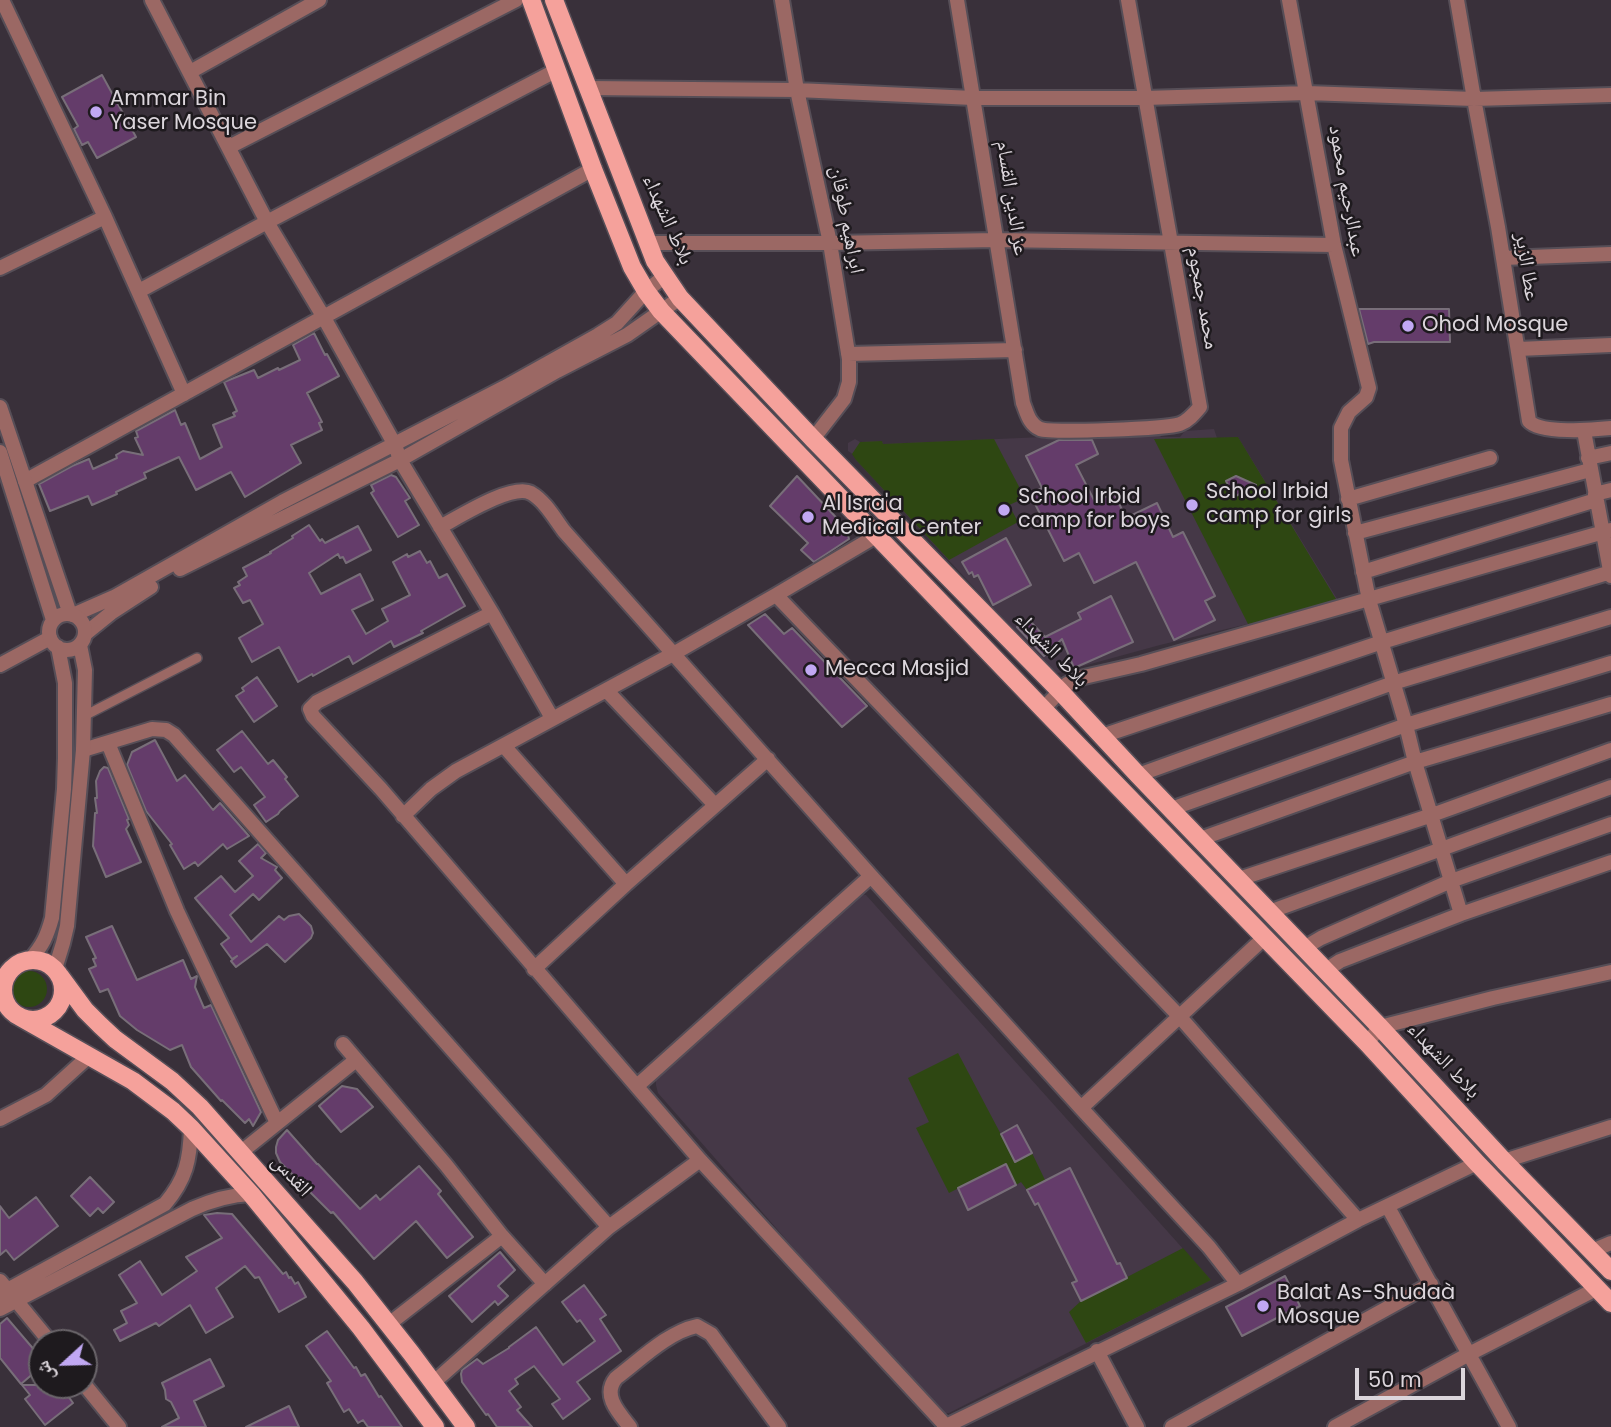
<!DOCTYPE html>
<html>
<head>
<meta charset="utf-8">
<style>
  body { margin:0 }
  #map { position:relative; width:1611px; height:1427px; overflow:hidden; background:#39303a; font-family:Poppins,"Noto Naskh Arabic",sans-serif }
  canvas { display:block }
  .north { position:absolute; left:28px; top:1329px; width:70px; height:70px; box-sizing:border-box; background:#1e1a1e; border:2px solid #6a656a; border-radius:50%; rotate:248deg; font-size:19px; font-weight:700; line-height:28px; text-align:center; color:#dcd6dc }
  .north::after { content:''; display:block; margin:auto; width:24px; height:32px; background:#c1a8f3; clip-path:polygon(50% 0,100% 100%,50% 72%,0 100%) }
  .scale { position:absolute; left:1355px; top:1368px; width:110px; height:32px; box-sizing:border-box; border:4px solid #dcd6dc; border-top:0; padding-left:9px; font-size:21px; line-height:24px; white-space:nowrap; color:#dcd6dc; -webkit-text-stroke:5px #1e1a1e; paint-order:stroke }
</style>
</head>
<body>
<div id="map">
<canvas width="1611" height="1427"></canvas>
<div class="north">ش</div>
<div class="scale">50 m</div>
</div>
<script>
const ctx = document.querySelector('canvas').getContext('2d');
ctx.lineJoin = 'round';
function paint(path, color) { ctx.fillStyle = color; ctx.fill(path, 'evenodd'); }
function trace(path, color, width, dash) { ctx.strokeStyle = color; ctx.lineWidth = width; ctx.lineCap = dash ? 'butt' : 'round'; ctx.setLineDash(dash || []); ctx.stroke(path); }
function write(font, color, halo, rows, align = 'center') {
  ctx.font = font + ' Poppins,"Noto Naskh Arabic",sans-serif'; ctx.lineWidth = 5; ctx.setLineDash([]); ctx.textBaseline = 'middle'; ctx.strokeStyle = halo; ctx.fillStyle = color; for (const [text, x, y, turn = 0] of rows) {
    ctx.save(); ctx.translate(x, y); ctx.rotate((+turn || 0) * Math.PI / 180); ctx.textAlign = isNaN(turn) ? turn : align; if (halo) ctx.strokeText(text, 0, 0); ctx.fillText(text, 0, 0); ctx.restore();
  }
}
paint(new Path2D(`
  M 1214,429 L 1217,438 L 1238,437 L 1339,602 L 1160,645 L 1054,674 L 856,460 L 854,455 L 848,451 L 848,443 L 855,439 L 860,442 L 882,441 L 883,444 L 1158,432 L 1161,437 L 1180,437 L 1185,431 Z
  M 861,894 L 866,895 L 1211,1280 L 949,1413 L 940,1413 L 929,1403 L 658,1093 L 656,1085 L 656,1078 Z`), '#453847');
paint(new Path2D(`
  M 1238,437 L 1339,604 L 1248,624 L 1154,439 Z
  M 994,439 L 1025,498 L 1009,505 L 1018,522 L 949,560 L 856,460 L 852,454 L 860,442 L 882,441 L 883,444 Z
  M11 989a18 18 0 1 1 36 0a18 18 0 1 1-36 0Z
  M 958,1053 L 1015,1161 L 1032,1153 L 1045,1180 L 1027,1190 L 1021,1182 L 1016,1185 L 1006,1164 L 949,1193 L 916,1128 L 929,1122 L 908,1078 Z
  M 1183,1248 L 1211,1280 L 1086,1343 L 1069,1312 L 1081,1301 Z`), '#2e4712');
const building = new Path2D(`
  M 102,75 L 136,137 L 97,158 L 88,142 L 82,145 L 74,129 L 78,126 L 62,97 Z
  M 1359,309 L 1449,309 L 1450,342 L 1374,342 L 1368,344 Z
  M 314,333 L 325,355 L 327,354 L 339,376 L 307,393 L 322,422 L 319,423 L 322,430 L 291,445 L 301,463 L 245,497 L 231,472 L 196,490 L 179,457 L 144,473 L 146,478 L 116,492 L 117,494 L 92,505 L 88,496 L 50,511 L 39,484 L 72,466 L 89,459 L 93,469 L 117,458 L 116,455 L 123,451 L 143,455 L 135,438 L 138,437 L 136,431 L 175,410 L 181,425 L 185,423 L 200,459 L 222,447 L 213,425 L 235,416 L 233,413 L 237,411 L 224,382 L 254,370 L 258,378 L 278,368 L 279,370 L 300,360 L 293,345 Z
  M 1059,440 L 1092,440 L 1098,454 L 1076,465 L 1095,502 L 1114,493 L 1126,518 L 1157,503 L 1173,537 L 1183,532 L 1215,596 L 1205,601 L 1215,620 L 1174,640 L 1136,562 L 1094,583 L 1079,553 L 1064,561 L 1030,494 L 1042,488 L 1026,456 Z
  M 391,475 L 396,477 L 410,498 L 405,501 L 419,525 L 398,537 L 371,493 L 374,491 L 371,485 Z
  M 797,476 L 846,528 L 849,539 L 814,562 L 801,550 L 808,543 L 770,506 Z
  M 1236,476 L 1256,485 L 1234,497 L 1226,481 Z
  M 309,525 L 320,541 L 322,539 L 325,543 L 358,526 L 371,550 L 346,563 L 343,557 L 340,558 L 338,554 L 309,573 L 321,594 L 360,574 L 373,600 L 352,610 L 366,634 L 388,621 L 382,609 L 410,595 L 393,562 L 407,554 L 408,557 L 420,551 L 427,563 L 430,561 L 439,578 L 447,574 L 465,606 L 421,631 L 423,633 L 394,647 L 391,641 L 353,664 L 349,656 L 313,676 L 312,674 L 298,682 L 279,647 L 252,662 L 239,638 L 263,624 L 250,600 L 243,603 L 234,588 L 240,585 L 238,582 L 247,576 L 243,568 L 271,553 L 270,552 L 293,538 L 292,536 Z
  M 1006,538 L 1031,585 L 993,605 L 978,575 L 974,577 L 972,572 L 969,574 L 962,562 Z
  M 1111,596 L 1133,642 L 1074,668 L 1062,639 L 1044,656 L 1017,627 L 1030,621 L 1045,637 L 1081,619 L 1078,613 Z
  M 765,614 L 784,634 L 792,628 L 867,706 L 842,727 L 748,625 Z
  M 257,677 L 277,706 L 254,722 L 236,696 L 244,691 L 242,688 Z
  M 242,731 L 268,764 L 273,760 L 287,777 L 285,779 L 298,796 L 280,811 L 278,814 L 266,822 L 254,805 L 265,797 L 241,767 L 234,772 L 217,750 Z
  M 155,740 L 177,781 L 185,775 L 213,810 L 220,803 L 249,836 L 227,849 L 223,844 L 198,866 L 195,862 L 184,869 L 170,845 L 172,844 L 146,811 L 127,765 L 132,752 Z
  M 104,767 L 108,768 L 129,819 L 127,820 L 129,825 L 126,829 L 141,862 L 106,877 L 93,846 L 95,813 L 97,813 L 95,798 L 97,798 L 96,781 L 100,771 Z
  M 258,844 L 266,853 L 261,858 L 277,867 L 275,870 L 282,878 L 259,900 L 253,894 L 230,915 L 251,942 L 279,916 L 284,920 L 289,916 L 299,914 L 311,926 L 313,933 L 311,938 L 285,962 L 267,944 L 236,967 L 231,961 L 237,956 L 232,959 L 221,944 L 229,938 L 195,898 L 221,876 L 235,892 L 253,876 L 239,861 Z
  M 112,926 L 137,980 L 183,960 L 191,979 L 197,976 L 195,987 L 204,1008 L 211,1005 L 261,1112 L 253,1126 L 249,1119 L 245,1123 L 222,1100 L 221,1101 L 191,1067 L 182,1045 L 170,1050 L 137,1030 L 120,1016 L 108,989 L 100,992 L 89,969 L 96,966 L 93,959 L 96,958 L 86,937 Z
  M 342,1086 L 357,1089 L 373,1107 L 341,1132 L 319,1106 Z
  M 1017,1125 L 1032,1153 L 1015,1162 L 1001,1134 Z
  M 287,1130 L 317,1164 L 318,1164 L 360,1209 L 376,1195 L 380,1200 L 419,1166 L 441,1191 L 438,1194 L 473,1237 L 447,1258 L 416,1221 L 374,1259 L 333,1212 L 331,1213 L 280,1162 L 276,1153 L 276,1147 L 278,1140 Z
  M 1006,1164 L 1016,1185 L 968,1210 L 958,1188 Z
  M 1070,1168 L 1117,1264 L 1120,1263 L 1127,1278 L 1081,1301 L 1072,1283 L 1077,1281 L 1038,1203 L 1035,1205 L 1027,1190 Z
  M 90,1177 L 114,1202 L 103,1213 L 98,1208 L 90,1216 L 71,1196 Z
  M 36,1197 L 58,1226 L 14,1260 L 6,1250 L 0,1255 L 0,1206 L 9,1218 Z
  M 217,1213 L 232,1214 L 283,1274 L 286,1272 L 289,1278 L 291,1277 L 295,1284 L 298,1282 L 306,1297 L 279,1312 L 259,1277 L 255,1278 L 245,1266 L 216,1288 L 233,1317 L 206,1333 L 190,1305 L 159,1326 L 156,1323 L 120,1341 L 114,1330 L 127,1323 L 121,1311 L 137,1303 L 119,1275 L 140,1261 L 162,1295 L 197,1271 L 186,1257 L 222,1238 L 204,1215 Z
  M 500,1252 L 515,1270 L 498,1286 L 508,1296 L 498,1305 L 495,1301 L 472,1322 L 449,1296 Z
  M 1285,1276 L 1300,1306 L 1242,1336 L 1226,1307 Z
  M 584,1285 L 606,1315 L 600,1319 L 621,1351 L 577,1382 L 590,1399 L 563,1419 L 552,1404 L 560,1399 L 534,1366 L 515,1379 L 518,1384 L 509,1391 L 521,1407 L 517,1410 L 532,1427 L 497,1427 L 488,1414 L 486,1415 L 462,1382 L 461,1374 L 462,1370 L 477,1359 L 483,1364 L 509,1348 L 509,1347 L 536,1327 L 563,1365 L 595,1341 L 580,1320 L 577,1322 L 562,1302 Z
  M 7,1318 L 42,1359 L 42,1366 L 21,1384 L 0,1358 L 0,1324 Z
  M 327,1331 L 354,1368 L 356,1367 L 361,1376 L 365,1374 L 379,1397 L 381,1396 L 402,1427 L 368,1427 L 363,1420 L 358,1423 L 349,1409 L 344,1412 L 327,1383 L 331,1381 L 306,1346 Z
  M 210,1359 L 224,1386 L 194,1401 L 206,1427 L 162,1427 L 179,1418 L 171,1402 L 166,1399 L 165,1390 L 162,1383 Z
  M 22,1385 L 49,1385 L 73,1392 L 68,1396 L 73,1403 L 45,1425 L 25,1399 L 30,1395 Z
  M 289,1406 L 299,1427 L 246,1427 Z`);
paint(building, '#643c6a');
trace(building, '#786e79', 2);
const service = new Path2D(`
  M 84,716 L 197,658`);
const minor = new Path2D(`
  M 2,0 L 105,217 L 184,394
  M 152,0 L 267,222 L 323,316 L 395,445 L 400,460 L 492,613 L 552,718
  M 782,0 L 797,90 L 830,243 L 849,359 L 849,382 L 844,399 L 813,439
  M 957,0 L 1023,403 C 1027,413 1029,424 1040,429 C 1052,433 1166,429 1180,424 C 1188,421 1194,414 1200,407 L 1128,0
  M 1289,0 L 1334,245 L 1369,388 L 1366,397 L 1349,412 L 1341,428 L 1341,460 L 1369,600 L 1406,725 L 1415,762 L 1461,914
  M 1457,0 L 1474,99 L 1498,227 L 1529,421 C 1540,434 1593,430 1611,428
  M 190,72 L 319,0
  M 587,88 L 797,90 L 973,98 L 1145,98 L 1307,93 L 1474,99 L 1611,95
  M 229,147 L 516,0
  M 648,243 L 830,243 L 996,240 L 1334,245
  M 1503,258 L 1611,254
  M 0,268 L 105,217
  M 139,291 L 267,222 L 557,70
  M 1518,349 L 1611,345
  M 848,354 L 1015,350
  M 1584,431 L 1611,576
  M 1588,458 L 1611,453
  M 25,481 L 593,169
  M 1595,494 L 1611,490
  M 1348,499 L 1490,458
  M 440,527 C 459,517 512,483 531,493 C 545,501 555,519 564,531 L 871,876 L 1081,1108 L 1209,1247 L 1238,1284
  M 1355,533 L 1590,470
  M 180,569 L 400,460 L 557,371 L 627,335 L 680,298
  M 1363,572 L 1596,500
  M 776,595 L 1180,1017 L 1358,1220
  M 492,613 L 317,702 L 310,709 L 313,716 L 381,789 L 700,1160 L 946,1426
  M 73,615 L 114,597 L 282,502 L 505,387 L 598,335 L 617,323 L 646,291 L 665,276
  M 85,634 L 111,613 L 151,587
  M 0,665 L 50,638
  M 606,690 L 715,805
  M 1043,709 L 1067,684 L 1084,677 L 1141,664 L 1611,530
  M 1102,736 L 1382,642 L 1611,572
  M 108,743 L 177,911 L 277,1123
  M 504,746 L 626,884
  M 83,750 L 152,729 L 166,730 L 174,735 L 609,1227
  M 1138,775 L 1393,683 L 1611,617
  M 1171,809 L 1406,725 L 1611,663
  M 403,816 L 431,789 L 456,771 L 673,654 L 776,595 L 876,536
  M 1200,839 L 1415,762 L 1611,704
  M 1239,879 L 1432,815 L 1611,750
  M 1269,912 L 1611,787
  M 1304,948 L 1321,938 L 1451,881 L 1611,824
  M 534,969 L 626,884 L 768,759
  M 1326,970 L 1340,961 L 1461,914 L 1611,862
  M 1367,1043 L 1380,1027 L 1493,998 L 1611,972
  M 343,1044 L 446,1165 L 502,1236 L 545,1284
  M 637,1086 L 871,876
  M 1081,1108 L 1265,937
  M 0,1119 L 46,1095 L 89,1056
  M 240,1153 L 356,1060
  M 1504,1161 L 1611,1127
  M 1388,1207 L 1509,1427
  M 1592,1251 L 1611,1243
  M 0,1281 L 51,1343
  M 0,1294 L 165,1204 C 186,1179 190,1160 191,1128
  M 0,1309 L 192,1209 C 212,1200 229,1195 251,1194
  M 389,1324 L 502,1236
  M 1097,1351 L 1137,1427
  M 433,1383 L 609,1227 L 700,1160
  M 84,1384 L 119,1427
  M 630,1427 C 618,1412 602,1395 616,1378 C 640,1360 668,1332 697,1326 L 711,1334 L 779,1427
  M 944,1427 L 1238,1284 L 1358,1220 L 1477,1163
  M 1172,1427 L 1431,1284
  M 1335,1427 L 1469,1354 L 1598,1288`);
const tertiary = new Path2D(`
  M 0,407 L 70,614
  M 0,452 L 53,620
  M49 632a18 18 0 1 1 36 0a18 18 0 1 1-36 0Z
  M 30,960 C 43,945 47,936 52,918 L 64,789 L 65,758 L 65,683 L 58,647
  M 55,969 L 63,943 L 67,926 L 83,750 L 85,670 L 80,645`);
const primary = new Path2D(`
  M 531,0 L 593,169 L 632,267 L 646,291 L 661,311 L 1043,709 L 1367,1043 L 1477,1163 L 1611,1303
  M 554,0 L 655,261 L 680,298 L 813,439 L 1060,691 L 1138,775 L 1380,1027 L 1504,1161 L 1611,1271
  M3 990a30 30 0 1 1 60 0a30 30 0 1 1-60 0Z
  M 60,976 L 85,1010 L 100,1025 L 115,1039 L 172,1081 L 200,1107 L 355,1282 L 411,1353 L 466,1427
  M 20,1017 L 133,1081 L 173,1111 L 191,1128 L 251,1194 L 361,1328 L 435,1427`);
trace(service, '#564e57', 12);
trace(minor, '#564e57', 18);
trace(tertiary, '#564e57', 18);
trace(primary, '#564e57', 21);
trace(service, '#9b6864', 9);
trace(minor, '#9b6864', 14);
trace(tertiary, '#9b6864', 14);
trace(primary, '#f5a19b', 18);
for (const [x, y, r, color] of [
  [96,112,7,"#c1a8f3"],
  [1408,326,7,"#c1a8f3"],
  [1192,505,7,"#c1a8f3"],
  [1004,510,7,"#c1a8f3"],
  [808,517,7,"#c1a8f3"],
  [811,670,7,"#c1a8f3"],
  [1263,1306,7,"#c1a8f3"]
]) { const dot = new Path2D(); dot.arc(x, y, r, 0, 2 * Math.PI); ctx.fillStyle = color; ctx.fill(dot); trace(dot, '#1e1a1e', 2.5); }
write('21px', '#dcd6dc', '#1e1a1e', [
  ["Ammar Bin",110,100],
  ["Yaser Mosque",110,124],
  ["Ohod Mosque",1422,326],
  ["School Irbid",1206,493],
  ["camp for girls",1206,517],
  ["School Irbid",1018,498],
  ["camp for boys",1018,522],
  ["Al Isra'a",822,505],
  ["Medical Center",822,529],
  ["Mecca Masjid",825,670],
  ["Balat As-Shudaà",1277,1294],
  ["Mosque",1277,1318]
], 'left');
write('21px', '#dcd6dc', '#1e1a1e', [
  ["عبدالرحيم محمود",1346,191,80],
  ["عز الدين القسام",1011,198,81],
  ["بلاط الشهداء",667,220,66],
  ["ابراهيم طوقان",846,220,79],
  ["عطا الزير",1526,267,81],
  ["محمد جمجوم",1202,298,80],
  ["بلاط الشهداء",1051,650,46],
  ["بلاط الشهداء",1443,1061,47],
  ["القدس",291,1176,48]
]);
</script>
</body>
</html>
